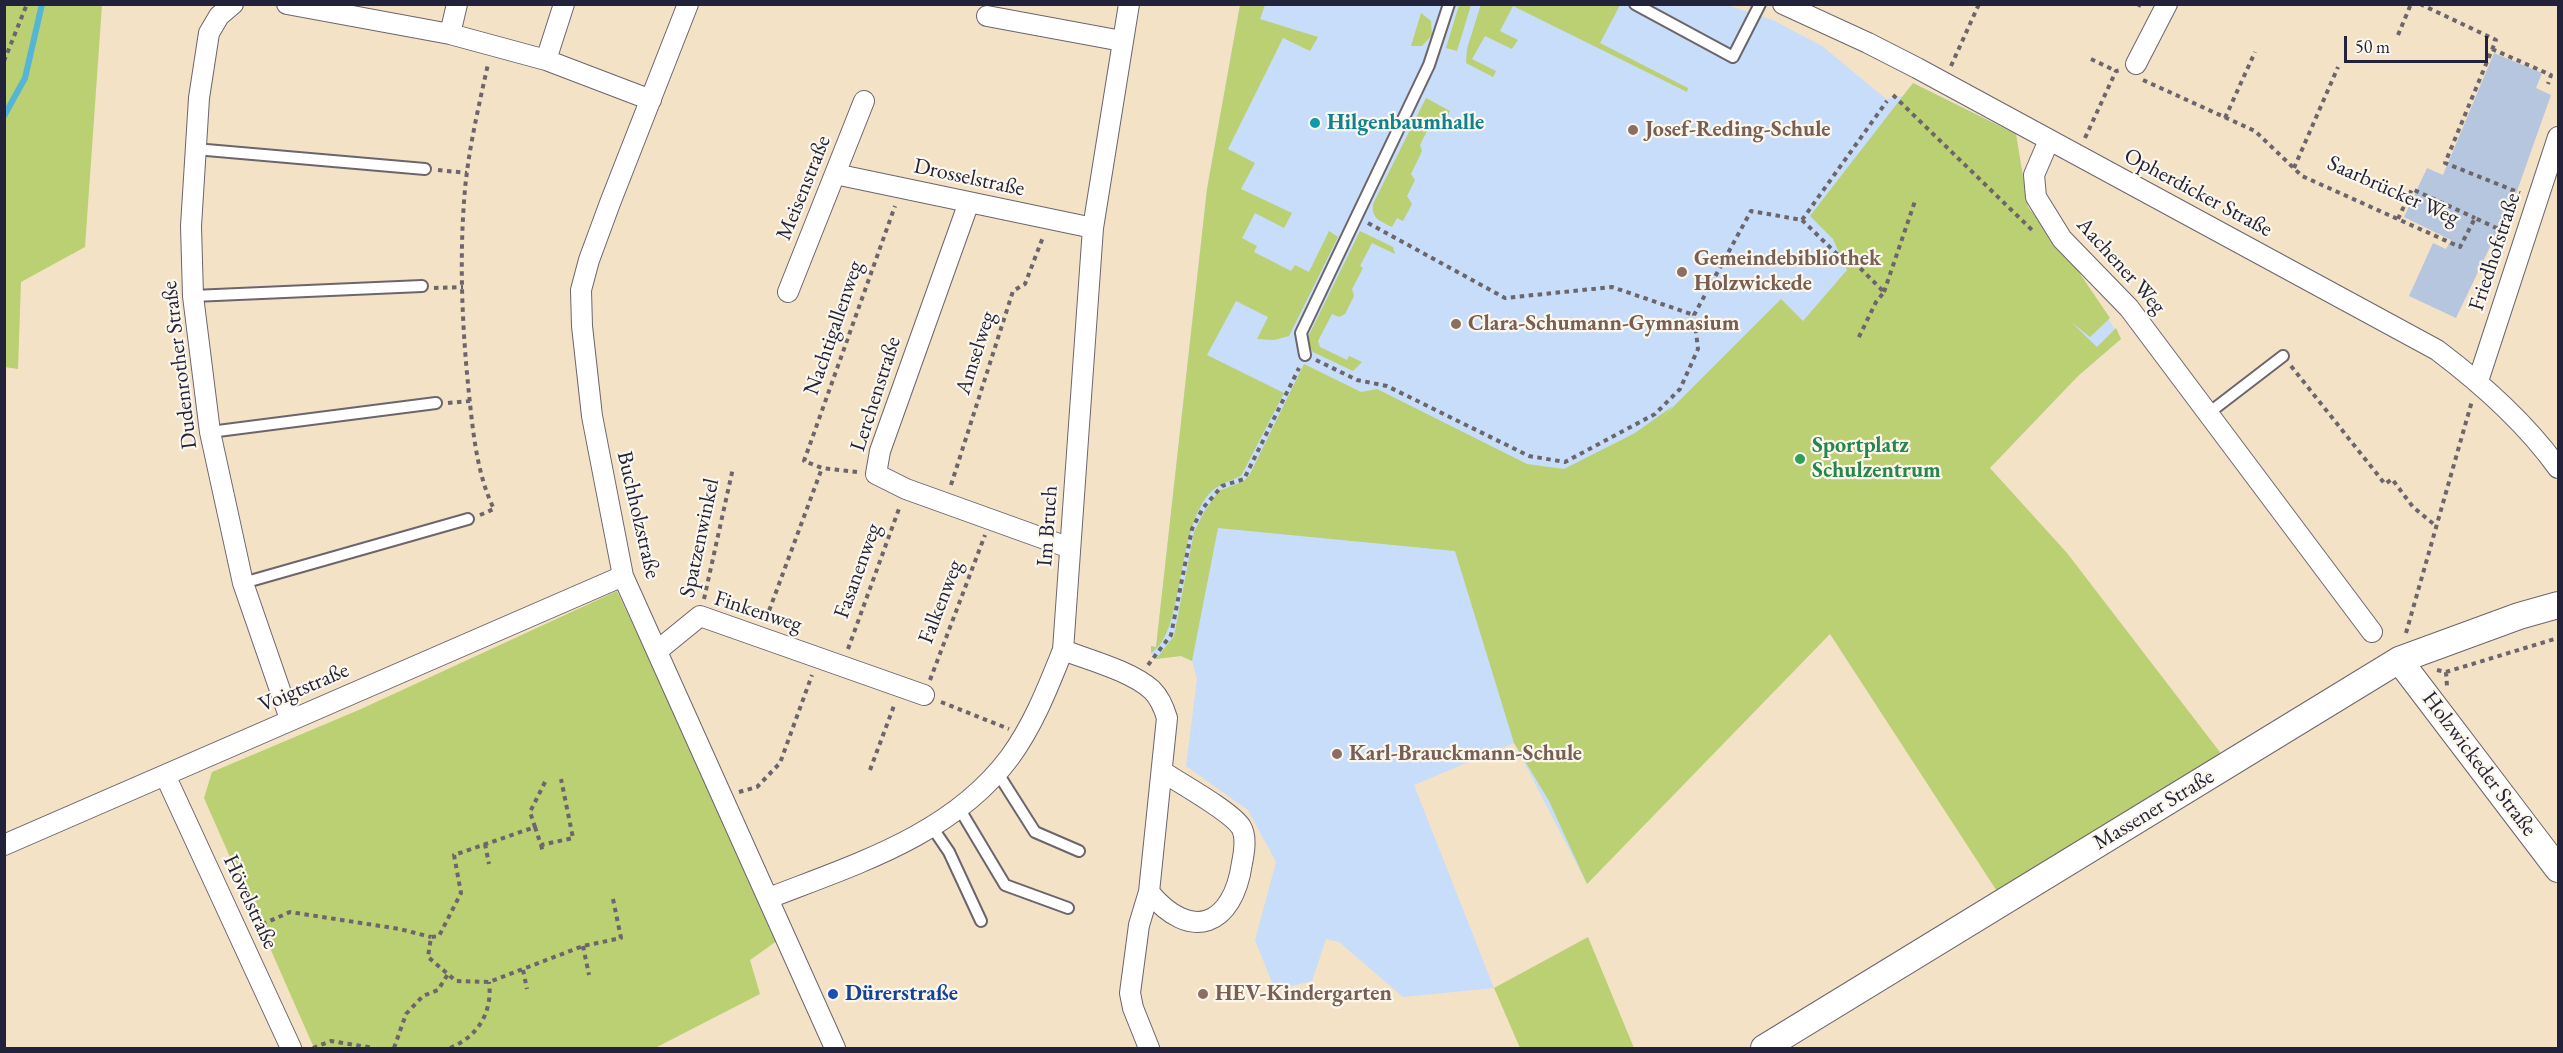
<!DOCTYPE html>
<html>
<head>
<meta charset="utf-8">
<style>
  body { margin:0 }
  #map { position:relative; width:2563px; height:1053px; overflow:hidden; background:#f4e2c7; font-family:"EB Garamond",serif }
  canvas { display:block }
  .frame { position:absolute; inset:0; border:6px solid #22223b; pointer-events:none }
  .scale { position:absolute; left:2344px; top:36px; width:144px; height:27px; box-sizing:border-box; border:3px solid #22223b; border-top:0; padding-left:8px; font-size:18px; line-height:21px; white-space:nowrap; color:#22223b; -webkit-text-stroke:4px #fbf7ec; paint-order:stroke }
</style>
</head>
<body>
<div id="map">
<canvas width="2563" height="1053"></canvas>
<div class="frame"></div>
<div class="scale">50 m</div>
</div>
<script>
const ctx = document.querySelector('canvas').getContext('2d');
ctx.lineJoin = 'round';
function paint(path, color) { ctx.fillStyle = color; ctx.fill(path, 'evenodd'); }
function trace(path, color, width, dash) { ctx.strokeStyle = color; ctx.lineWidth = width; ctx.lineCap = dash ? 'butt' : 'round'; ctx.setLineDash(dash || []); ctx.stroke(path); }
function write(font, color, halo, rows, align = 'center') {
  ctx.font = font + ' "EB Garamond",serif'; ctx.lineWidth = 4.5; ctx.setLineDash([]); ctx.textBaseline = 'middle'; ctx.strokeStyle = halo; ctx.fillStyle = color; for (const [text, x, y, turn = 0] of rows) {
    ctx.save(); ctx.translate(x, y); ctx.rotate((+turn || 0) * Math.PI / 180); ctx.textAlign = isNaN(turn) ? turn : align; if (halo) ctx.strokeText(text, 0, 0); ctx.fillText(text, 0, 0); ctx.restore();
  }
}
paint(new Path2D(`
  M 1724,4 L 1773,20 L 1822,46 L 1886,99 L 1903,96 L 1913,83 L 2016,134 L 2028,207 L 2072,262 L 2121,339 L 2078,376 L 1587,884 L 1514,743 L 1414,785 L 1494,988 L 1403,997 L 1339,942 L 1326,939 L 1312,981 L 1275,990 L 1255,940 L 1276,862 L 1248,810 L 1186,766 L 1197,679 L 1192,661 L 1181,656 L 1156,659 L 1151,653 L 1151,646 L 1156,647 L 1207,189 L 1240,5 Z`), '#c7ddf9');
paint(new Path2D(`
  M 2494,53 L 2542,73 L 2536,88 L 2551,95 L 2511,208 L 2509,207 L 2456,318 L 2409,296 L 2433,243 L 2446,249 L 2451,240 L 2404,217 L 2427,168 L 2443,175 Z`), '#b5c6de');
paint(new Path2D(`
  M 5,4 L 102,5 L 85,247 L 21,282 L 18,369 L 4,367 Z
  M 1481,4 L 1620,5 L 1600,43 L 1688,88 L 1687,92 L 1513,6 L 1500,31 L 1518,40 L 1512,49 L 1485,36 L 1472,59 L 1496,71 L 1493,77 L 1466,63 L 1467,49 Z
  M 1240,5 L 1265,5 L 1260,19 L 1318,37 L 1310,51 L 1283,38 L 1228,149 L 1255,163 L 1241,189 L 1292,213 L 1284,228 L 1255,213 L 1242,238 L 1257,246 L 1254,252 L 1291,271 L 1295,265 L 1309,272 L 1329,231 L 1338,237 L 1289,336 L 1274,340 L 1257,339 L 1268,317 L 1236,301 L 1207,355 L 1284,393 L 1241,476 C 1230,481 1217,485 1209,494 C 1175,533 1185,633 1151,653 L 1151,646 L 1156,647 L 1207,189 Z
  M 1459,5 L 1471,5 L 1457,51 L 1446,48 Z
  M 1421,13 L 1431,21 L 1432,35 L 1422,46 L 1411,46 Z
  M 1913,83 L 2016,134 L 2028,207 L 2072,262 L 2110,318 L 2090,337 L 2071,322 L 2097,347 L 2116,328 L 2121,339 L 2078,376 L 1990,468 L 2067,553 L 2226,760 L 2004,902 L 1830,634 L 1587,884 L 1549,801 L 1514,743 L 1455,551 L 1218,528 L 1192,661 L 1181,656 L 1156,659 L 1174,636 L 1194,532 L 1204,512 L 1219,491 L 1244,481 L 1250,474 L 1304,364 L 1361,392 L 1377,389 L 1527,464 L 1564,469 L 1635,433 L 1673,406 L 1660,420 L 1781,299 L 1803,321 L 1847,270 L 1833,239 L 1810,216 Z
  M 1426,98 L 1450,111 L 1440,132 L 1429,127 L 1420,145 L 1422,151 L 1411,174 L 1415,180 L 1407,196 L 1412,204 L 1403,221 L 1397,218 L 1392,227 C 1381,221 1371,219 1373,204 Z
  M 1360,231 L 1393,247 L 1395,254 L 1372,243 L 1360,266 L 1363,268 L 1352,289 L 1354,296 L 1345,314 L 1339,317 L 1332,314 L 1318,341 L 1320,347 L 1347,360 L 1349,356 L 1362,362 L 1353,371 L 1313,352 L 1308,344 L 1309,335 Z
  M 617,591 L 781,938 L 750,960 L 760,994 L 655,1048 L 314,1048 L 204,798 L 212,772 L 361,709 Z
  M 1588,937 L 1634,1048 L 1520,1048 L 1494,988 Z`), '#bbcf73');
trace(new Path2D(`
  M 4,116 L 25,78 L 42,4`), '#55b5d4', 6);
const service = new Path2D(`
  M 1635,4 L 1733,57 L 1760,4
  M 195,149 L 425,169
  M 193,296 L 422,286
  M 1305,355 L 1301,333 L 1429,65 L 1449,4
  M 2210,412 L 2283,356
  M 210,432 L 436,403
  M 243,583 L 468,519
  M 997,772 L 1035,832 L 1079,851
  M 959,808 L 1005,885 L 1068,908
  M 932,827 L 949,852 L 981,921`);
const minor = new Path2D(`
  M 233,4 L 219,16 L 209,33 L 199,98 L 191,226 L 193,296 L 210,432 L 243,583 L 290,719
  M 287,4 L 450,34 L 546,60 L 651,100
  M 688,4 L 610,203 L 589,260 L 581,290 L 582,326 L 592,416 L 623,576 L 835,1048
  M 1783,4 L 1868,43 L 1917,68 L 2437,350 C 2482,384 2525,422 2558,468
  M 987,16 L 1122,41
  M 450,34 L 457,4
  M 546,60 L 564,4
  M 2136,64 L 2167,4
  M 2049,140 L 2034,175 L 2036,197 L 2062,239 L 2129,308 L 2372,632
  M 835,174 L 1093,228
  M 969,202 L 880,451 L 876,474 L 906,489 L 1070,548
  M 788,292 L 864,101
  M 2478,381 L 2558,137
  M 1063,650 C 1089,660 1131,671 1152,690 C 1160,698 1164,708 1167,718 L 1149,892 L 1139,925 L 1130,993 L 1133,1008 L 1149,1048
  M 657,651 L 700,616 L 924,695
  M 165,775 L 291,1048
  M 4,845 L 623,576
  M 1149,892 C 1191,943 1233,926 1242,863 C 1244,853 1247,837 1241,827 C 1232,812 1180,783 1163,772
  M 769,898 C 856,864 952,835 1010,757 C 1034,724 1048,687 1063,650 L 1093,228 L 1129,4`);
const tertiary = new Path2D(`
  M 2399,660 L 2558,869
  M 1764,1048 L 2399,660 L 2519,616 L 2558,605`);
trace(service, '#6c656c', 14);
trace(minor, '#6c656c', 22);
trace(tertiary, '#6c656c', 28);
trace(new Path2D(`
  M 2137,4 L 2145,8
  M 2420,4 L 2496,40 L 2445,163 L 2520,193
  M 2398,35 L 2411,4
  M 2492,49 L 2551,75 L 2548,84
  M 2091,59 L 2116,71
  M 4,61 L 27,4
  M 1951,66 L 1979,4
  M 2143,80 L 2255,131 L 2302,176 L 2460,247 L 2475,218 L 2507,233
  M 1893,95 L 2032,230
  M 2225,118 L 2255,52
  M 2085,138 L 2116,71 L 2121,70
  M 2294,168 L 2338,67
  M 438,170 L 467,173
  M 2398,219 L 2412,189 L 2475,218
  M 1802,220 L 1840,257 L 1845,253 L 1884,292 L 1876,302 L 1857,341
  M 1368,223 L 1505,298 L 1612,287 L 1694,315
  M 434,288 L 463,287
  M 1884,292 L 1915,201
  M 1316,360 L 1357,380 L 1387,386 L 1529,456 L 1565,462 L 1655,414 L 1680,389 L 1698,349 L 1694,315 L 1751,211 L 1802,220 L 1887,101
  M 2291,366 L 2385,484 L 2392,479 L 2413,507 L 2436,526
  M 448,403 L 470,401
  M 857,472 L 822,468 L 804,461 L 895,206
  M 951,485 L 1013,291 L 1025,284 L 1043,237
  M 480,515 L 494,509 C 477,475 473,432 469,394 C 462,327 459,257 465,189 C 469,147 479,105 488,64
  M 704,599 L 733,468
  M 766,619 L 822,468
  M 2406,633 L 2472,401
  M 848,649 L 900,506
  M 1148,665 L 1171,635 L 1192,529 L 1203,508 L 1222,486 L 1244,479 L 1299,368
  M 2437,670 L 2446,672 L 2558,638
  M 2446,672 L 2447,686
  M 930,680 L 985,535
  M 941,702 L 1009,729
  M 870,770 L 895,703
  M 545,782 L 530,812 L 535,827 L 454,855 L 461,893 L 439,936 L 431,937 L 428,957 L 456,981 L 489,982 L 583,946 L 621,938 L 613,899
  M 739,792 L 757,787 L 780,763 L 812,675
  M 535,827 L 541,845 L 573,838 L 561,779
  M 485,844 L 489,864
  M 541,845 L 543,852
  M 254,928 L 290,912 L 400,929 L 431,937
  M 583,946 L 589,975
  M 523,970 L 527,989
  M 313,1048 L 331,1041 L 374,1048
  M 394,1048 L 406,1014 L 423,996 L 438,990 L 448,974
  M 450,1048 C 477,1037 493,1013 489,982`), '#6c656c', 4, [4.5, 4.5]);
trace(service, '#fff', 10);
trace(minor, '#fff', 20);
trace(tertiary, '#fff', 26);
for (const [x, y, r, color] of [
  [1315,123,6,"#0f9aa8"],
  [1633,130,6,"#8d6e63"],
  [1682,272,6,"#8d6e63"],
  [1456,324,6,"#8d6e63"],
  [1800,459,6,"#2e9e5b"],
  [1337,754,6,"#8d6e63"],
  [833,994,6,"#1a4fb4"],
  [1203,994,6,"#8d6e63"]
]) { const dot = new Path2D(); dot.arc(x, y, r, 0, 2 * Math.PI); ctx.fillStyle = color; ctx.fill(dot); trace(dot, '#fbf7ec', 2); }
write('bold 22px', '#0d838f', '#fbf7ec', [
  ["Hilgenbaumhalle",1327,123]
], 'left');
write('bold 22px', '#785e54', '#fbf7ec', [
  ["Josef-Reding-Schule",1645,130],
  ["Gemeindebibliothek",1694,259],
  ["Holzwickede",1694,284],
  ["Clara-Schumann-Gymnasium",1468,324],
  ["Karl-Brauckmann-Schule",1349,754],
  ["HEV-Kindergarten",1215,994]
], 'left');
write('22px', '#22223b', '#fbf7ec', [
  ["Drosselstraße",969,178,12],
  ["Meisenstraße",804,188,-68],
  ["Saarbrücker Weg",2393,191,24],
  ["Opherdicker Straße",2198,193,28],
  ["Friedhofstraße",2495,252,-72],
  ["Aachener Weg",2121,266,48],
  ["Nachtigallenweg",834,328,-71],
  ["Amselweg",976,353,-72],
  ["Dudenrother Straße",180,365,-97],
  ["Lerchenstraße",876,394,-72],
  ["Buchholzstraße",638,515,77],
  ["Im Bruch",1048,526,-86],
  ["Spatzenwinkel",700,538,-78],
  ["Fasanenweg",858,571,-70],
  ["Falkenweg",941,602,-69],
  ["Finkenweg",758,612,18],
  ["Voigtstraße",304,688,-23],
  ["Holzwickeder Straße",2479,764,53],
  ["Massener Straße",2154,810,-31],
  ["Hövelstraße",250,902,65]
]);
write('bold 22px', '#27864d', '#fbf7ec', [
  ["Sportplatz",1812,446],
  ["Schulzentrum",1812,471]
], 'left');
write('bold 22px', '#164399', '#fbf7ec', [
  ["Dürerstraße",845,994]
], 'left');
</script>
</body>
</html>
